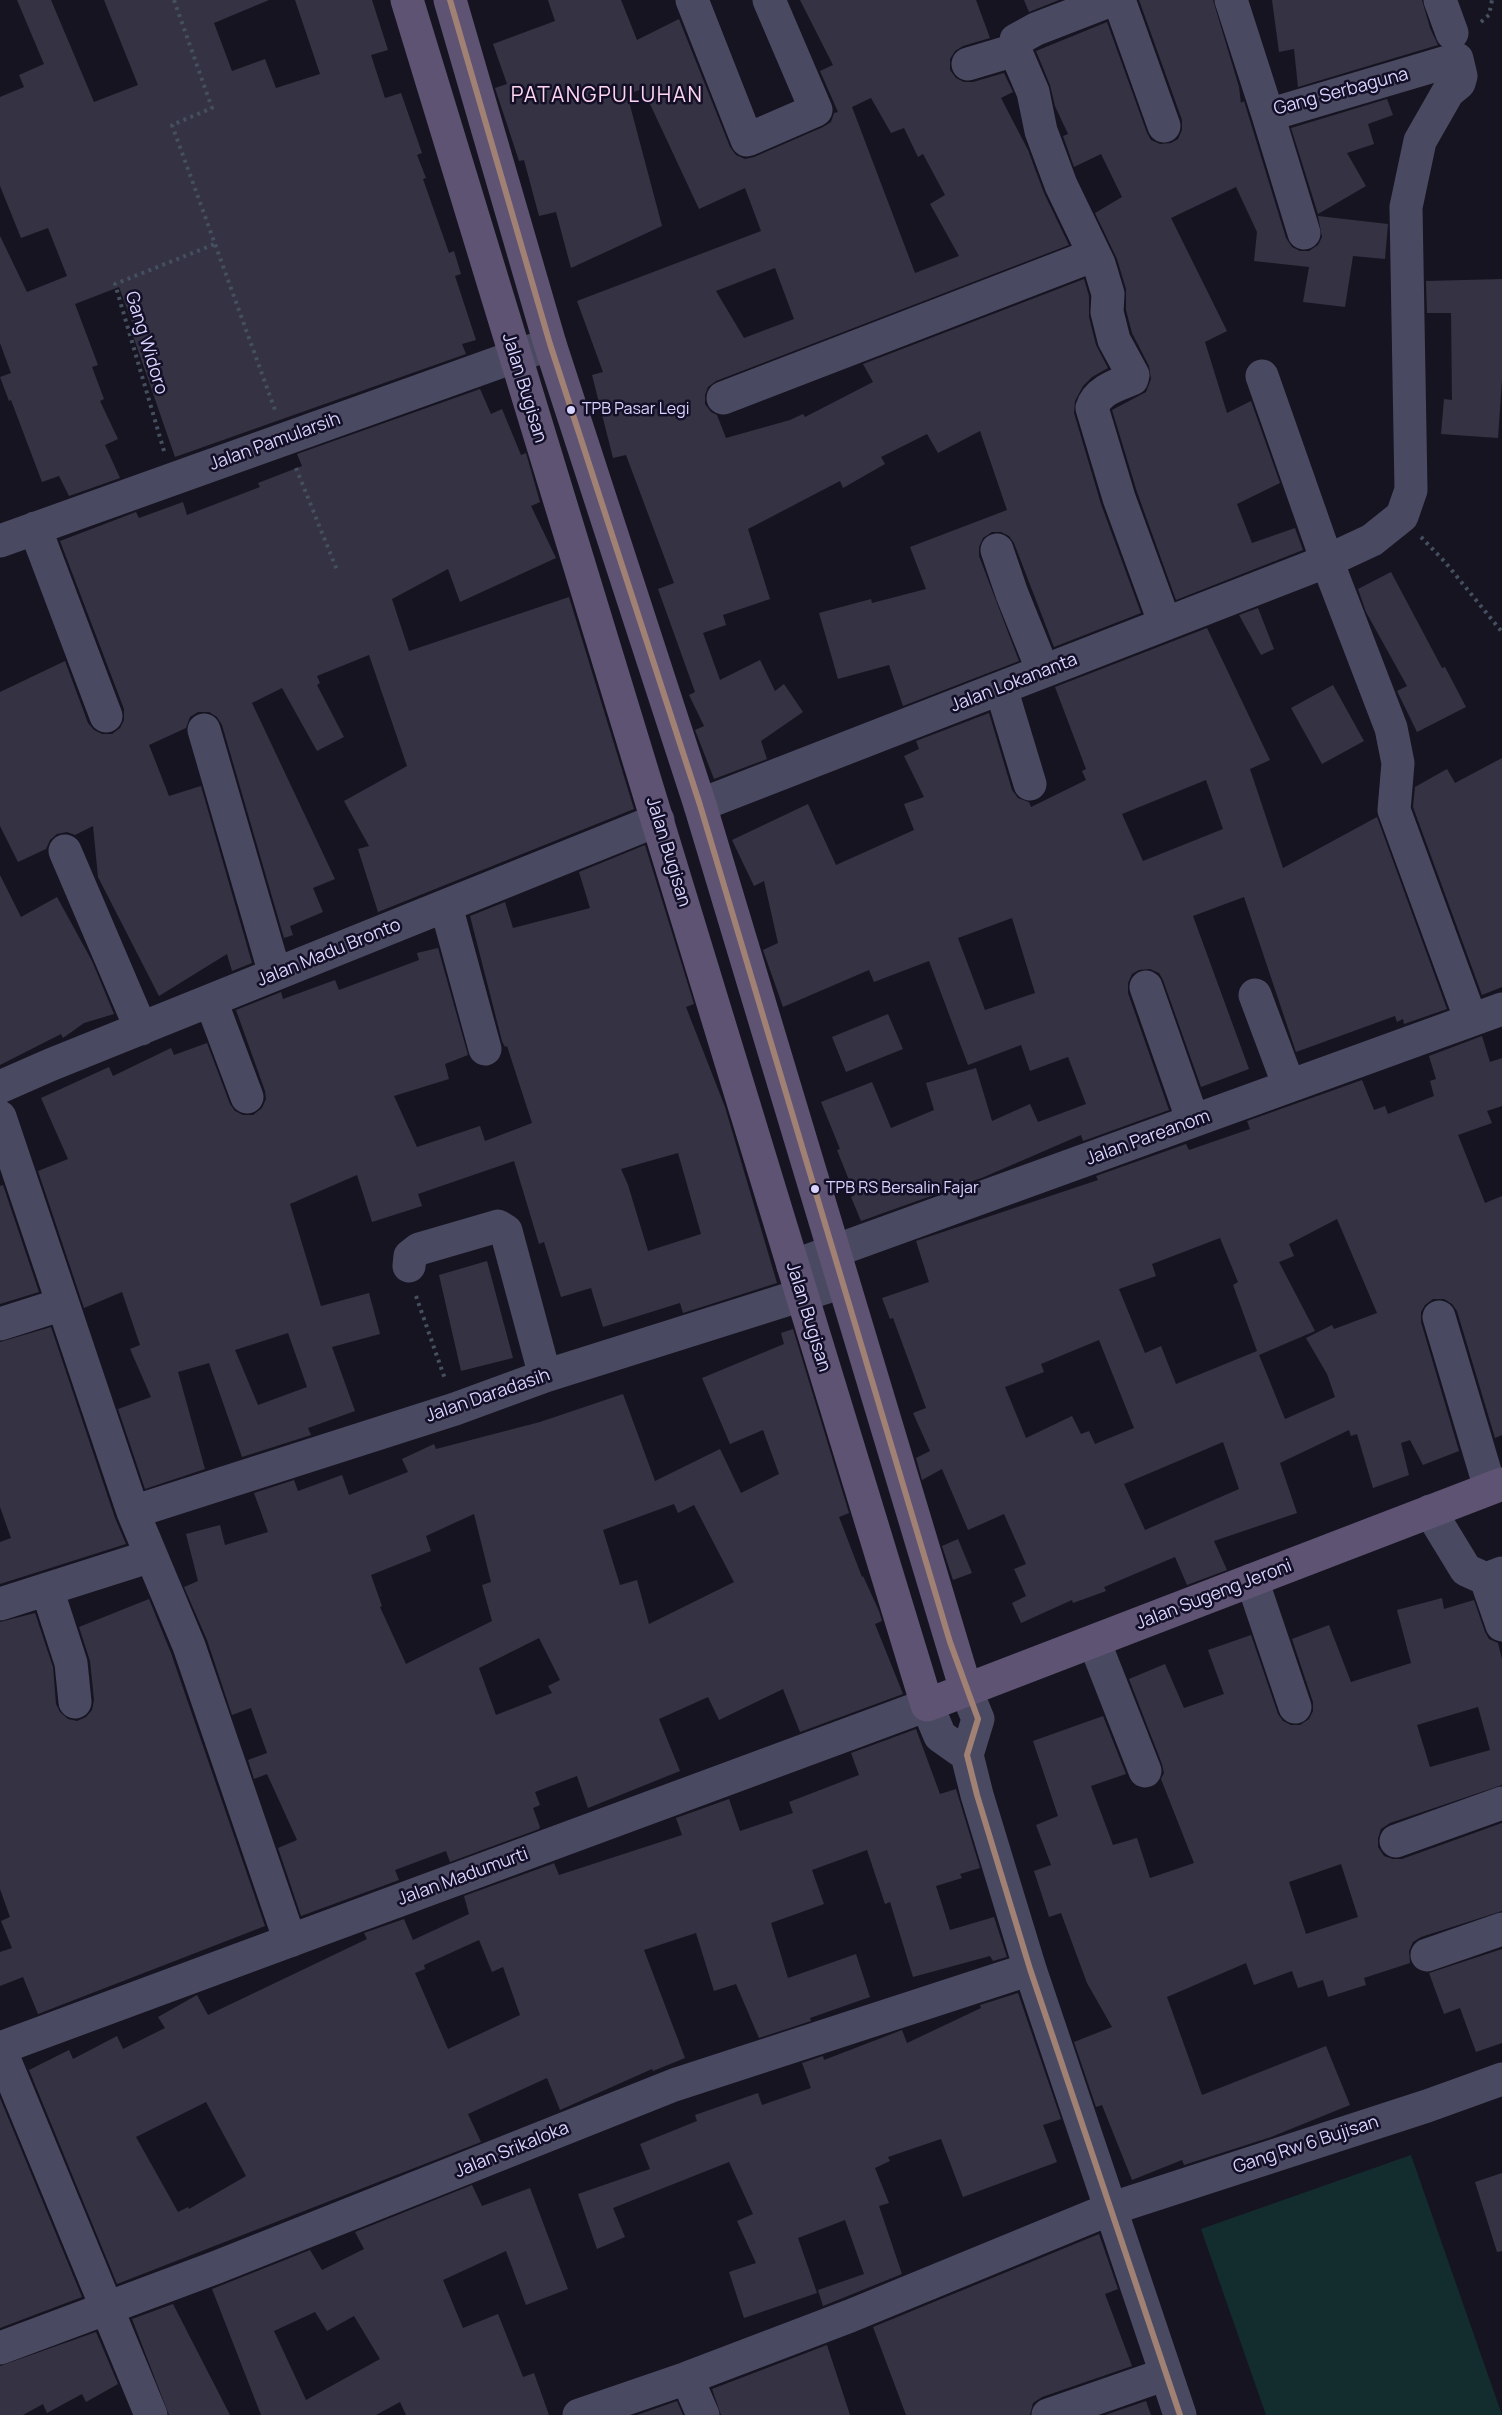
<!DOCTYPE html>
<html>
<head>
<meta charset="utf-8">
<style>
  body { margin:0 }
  canvas { display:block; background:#161421 }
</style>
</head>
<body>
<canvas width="1502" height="2415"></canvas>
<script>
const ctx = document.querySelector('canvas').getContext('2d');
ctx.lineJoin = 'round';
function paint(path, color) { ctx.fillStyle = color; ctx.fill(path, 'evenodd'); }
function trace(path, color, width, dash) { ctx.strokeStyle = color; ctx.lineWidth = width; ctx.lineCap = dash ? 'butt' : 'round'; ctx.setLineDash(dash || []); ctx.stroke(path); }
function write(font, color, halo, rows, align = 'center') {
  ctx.font = font + ' Manrope,sans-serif'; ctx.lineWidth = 5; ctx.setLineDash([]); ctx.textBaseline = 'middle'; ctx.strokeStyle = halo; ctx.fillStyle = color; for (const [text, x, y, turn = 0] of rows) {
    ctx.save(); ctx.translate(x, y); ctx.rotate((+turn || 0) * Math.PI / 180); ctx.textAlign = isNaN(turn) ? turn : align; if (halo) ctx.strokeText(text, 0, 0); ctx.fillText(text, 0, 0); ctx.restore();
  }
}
paint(new Path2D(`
  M 1411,2155 L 1502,2415 L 1266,2415 L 1201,2229 Z`), '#132c2d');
paint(new Path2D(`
  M 17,0 L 51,0 L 94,102 L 138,85 L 104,0 L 269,0 L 214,23 L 232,71 L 265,59 L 276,88 L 320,74 L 295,0 L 372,0 L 388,50 L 371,55 L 385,98 L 401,93 L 422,153 L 417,155 L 426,178 L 423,179 L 449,253 L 454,251 L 461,274 L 455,276 L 476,340 L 462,344 L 466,354 L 175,457 L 131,330 L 134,328 L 119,287 L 75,304 L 98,365 L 92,367 L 104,399 L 100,401 L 118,439 L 105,445 L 120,478 L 69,496 L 59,476 L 42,482 L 11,400 L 9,401 L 0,377 L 11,373 L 0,343 L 0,236 L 27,292 L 67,276 L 48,228 L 21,238 L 0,186 L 0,97 L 24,87 L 19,75 L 44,64 Z
  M 548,0 L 621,0 L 637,40 L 679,19 L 730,147 L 736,155 L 745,159 L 754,157 L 823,127 L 831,122 L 834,113 L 838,112 L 820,71 L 833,65 L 800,0 L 976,0 L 990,38 L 963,46 L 955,51 L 950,59 L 950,70 L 956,78 L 964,82 L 973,82 L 1004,73 L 1013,92 L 1001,98 L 1028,150 L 1044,193 L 1069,245 L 716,381 L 708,387 L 705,395 L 705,404 L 711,412 L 717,415 L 726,438 L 790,420 L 803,414 L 805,417 L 873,382 L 863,364 L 1084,279 L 1089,296 L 1089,317 L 1096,345 L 1108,368 L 1092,377 L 1083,386 L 1075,401 L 1074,413 L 1101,504 L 1141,613 L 1054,647 L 1014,543 L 1009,536 L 1001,532 L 992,532 L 983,538 L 979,547 L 979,556 L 1019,661 L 903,706 L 889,665 L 838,679 L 819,613 L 871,599 L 872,603 L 926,589 L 910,547 L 1007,510 L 980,431 L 938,453 L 927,434 L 881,457 L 885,464 L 843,488 L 840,481 L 748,529 L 770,599 L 723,615 L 726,625 L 703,633 L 720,680 L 760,660 L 775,691 L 784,684 L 803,712 L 761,741 L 767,759 L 714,779 L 695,730 L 704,726 L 689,695 L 695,692 L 658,589 L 674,583 L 626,455 L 613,458 L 592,375 L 603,372 L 577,301 L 761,231 L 745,188 L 699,209 L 643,89 L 627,94 L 662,226 L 571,268 L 556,212 L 539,216 L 524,160 L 519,161 L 495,88 L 507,84 L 493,44 L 555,21 ZM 871,98 L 891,133 L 904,128 L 918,157 L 923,154 L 945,195 L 930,204 L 959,256 L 915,273 L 852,107 ZM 775,268 L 794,319 L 744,338 L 716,291 Z
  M 1024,0 L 1059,0 L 1029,12 Z
  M 1139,0 L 1213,0 L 1239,87 L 1241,103 L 1244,101 L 1286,238 L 1292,247 L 1300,251 L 1309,251 L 1318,245 L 1322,237 L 1318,216 L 1388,224 L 1385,259 L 1353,256 L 1345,307 L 1303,302 L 1309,267 L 1254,261 L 1257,232 L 1236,187 L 1171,218 L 1227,331 L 1205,342 L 1227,413 L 1251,401 L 1280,483 L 1237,504 L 1252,543 L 1295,528 L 1303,550 L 1176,600 L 1137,492 L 1112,410 L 1146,392 L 1151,379 L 1149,366 L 1132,333 L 1126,310 L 1126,289 L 1117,259 L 1095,213 L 1122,197 L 1101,154 L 1074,167 L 1063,136 L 1068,134 L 1055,106 L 1050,85 L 1036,51 L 1107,22 L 1147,133 L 1151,140 L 1160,144 L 1171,143 L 1178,139 L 1182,130 L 1182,120 Z
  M 1272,0 L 1422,0 L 1430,28 L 1438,45 L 1298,87 L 1294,49 L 1279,52 Z
  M 1387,99 L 1393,115 L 1368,124 L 1374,144 L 1347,153 L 1366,186 L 1318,214 L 1291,128 Z
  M 1502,279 L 1502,380 L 1498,438 L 1441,434 L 1444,399 L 1452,400 L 1451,313 L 1427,313 L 1426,281 Z
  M 480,389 L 491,414 L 502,409 L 521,455 L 526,453 L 540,502 L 531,506 L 556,558 L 460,602 L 448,569 L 392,599 L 409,651 L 569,597 L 634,809 L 378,912 L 358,849 L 369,846 L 344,801 L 407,766 L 369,655 L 317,676 L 320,683 L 317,685 L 344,737 L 317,751 L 282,688 L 252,703 L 335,879 L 313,888 L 323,912 L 290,926 L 293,935 L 284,938 L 222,725 L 217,717 L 209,712 L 198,712 L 190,717 L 186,728 L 149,745 L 169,796 L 201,786 L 252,963 L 232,971 L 227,954 L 159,996 L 98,877 L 93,826 L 75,835 L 67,832 L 57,834 L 50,840 L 46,849 L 18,862 L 0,826 L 0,692 L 65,661 L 88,723 L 94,730 L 102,734 L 112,734 L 120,728 L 124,720 L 124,709 L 60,541 L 136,512 L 139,518 L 183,502 L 187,515 L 260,487 L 258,483 L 302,466 L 297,454 Z
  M 1391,572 L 1442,668 L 1445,667 L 1466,707 L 1417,732 L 1397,691 L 1407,686 L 1366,612 L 1358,589 Z
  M 1258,608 L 1274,649 L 1261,655 L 1239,615 Z
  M 1207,628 L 1270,760 L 1250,769 L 1283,868 L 1377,817 L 1447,1009 L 1404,1024 L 1403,1019 L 1397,1022 L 1395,1016 L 1296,1052 L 1244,897 L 1193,916 L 1249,1069 L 1201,1087 L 1163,980 L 1159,973 L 1150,969 L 1139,970 L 1132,974 L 1128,983 L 1128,993 L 1169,1110 L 1083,1141 L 1081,1135 L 984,1177 L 861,1221 L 851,1197 L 855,1195 L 837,1150 L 840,1149 L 821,1102 L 872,1082 L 891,1128 L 934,1110 L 926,1083 L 976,1068 L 992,1121 L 1030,1104 L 1038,1122 L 1086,1104 L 1068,1057 L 1030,1071 L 1021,1045 L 968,1065 L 929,961 L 874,982 L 869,970 L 783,1007 L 763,950 L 778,943 L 764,881 L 754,886 L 732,840 L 808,804 L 836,865 L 914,830 L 904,804 L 924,797 L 904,756 L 919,749 L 916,741 L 989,713 L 1012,790 L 1018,798 L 1029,802 L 1031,807 L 1086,780 L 1082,771 L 1086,769 L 1055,687 ZM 1206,780 L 1223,829 L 1143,861 L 1122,814 ZM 1012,918 L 1035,993 L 985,1010 L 958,938 Z
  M 1333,685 L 1364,741 L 1322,764 L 1291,708 Z
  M 1502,758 L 1502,987 L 1482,995 L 1413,807 L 1415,787 L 1447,769 L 1455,783 Z
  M 645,845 L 694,1004 L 686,1007 L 725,1107 L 777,1283 L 683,1313 L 680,1303 L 603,1327 L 591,1288 L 561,1297 L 544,1242 L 539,1244 L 514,1161 L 418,1194 L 422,1206 L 372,1222 L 357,1175 L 290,1204 L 321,1306 L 369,1293 L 380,1334 L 332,1347 L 355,1411 L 308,1428 L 311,1435 L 242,1457 L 209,1363 L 178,1372 L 205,1469 L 145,1489 L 118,1409 L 151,1397 L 130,1349 L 140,1345 L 122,1292 L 84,1308 L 38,1171 L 68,1159 L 41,1098 L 109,1067 L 113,1076 L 171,1048 L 174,1055 L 207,1043 L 230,1104 L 235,1111 L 243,1115 L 253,1115 L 262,1108 L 266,1099 L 265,1091 L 236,1010 L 281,992 L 283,999 L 335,980 L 339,990 L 419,960 L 417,953 L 438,948 L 468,1055 L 445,1064 L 449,1079 L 394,1096 L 417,1147 L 480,1126 L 485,1141 L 532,1123 L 507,1046 L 505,1047 L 502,1041 L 470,916 L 505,902 L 513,928 L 590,908 L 579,872 ZM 678,1153 L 701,1234 L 648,1251 L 628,1185 L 621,1169 ZM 288,1333 L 307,1387 L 258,1405 L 235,1350 Z
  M 0,875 L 21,917 L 57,897 L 92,961 L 114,1014 L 84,1023 L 63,1038 L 61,1034 L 0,1065 Z
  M 888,1014 L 903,1049 L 846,1072 L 832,1037 Z
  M 1482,1036 L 1490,1062 L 1502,1058 L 1502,1106 L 1487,1111 L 1492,1123 L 1458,1135 L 1485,1203 L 1502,1196 L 1502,1435 L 1495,1438 L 1457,1311 L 1452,1304 L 1444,1299 L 1433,1299 L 1425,1305 L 1421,1312 L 1421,1322 L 1459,1451 L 1423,1465 L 1410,1440 L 1401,1443 L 1409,1475 L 1373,1488 L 1357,1434 L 1351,1436 L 1349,1430 L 1280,1463 L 1297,1513 L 1214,1541 L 1227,1570 L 1187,1585 L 1175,1557 L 1104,1587 L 1106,1591 L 1073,1603 L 1072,1600 L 1021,1623 L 1012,1603 L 1026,1596 L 1014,1569 L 1026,1564 L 1004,1514 L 968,1530 L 942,1469 L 922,1480 L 916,1458 L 930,1451 L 913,1413 L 926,1408 L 893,1318 L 890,1319 L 882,1298 L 929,1282 L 916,1241 L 1098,1180 L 1096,1176 L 1186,1144 L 1189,1150 L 1250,1129 L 1247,1121 L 1362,1080 L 1374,1110 L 1385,1106 L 1388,1114 L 1434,1096 L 1430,1081 L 1436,1079 L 1429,1056 ZM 1337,1219 L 1377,1313 L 1334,1329 L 1332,1325 L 1306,1338 L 1327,1374 L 1335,1397 L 1285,1419 L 1259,1355 L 1315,1331 L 1279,1262 L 1294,1256 L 1289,1244 ZM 1220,1238 L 1238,1282 L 1233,1285 L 1257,1351 L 1176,1384 L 1161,1346 L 1145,1353 L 1119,1289 L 1156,1276 L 1152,1264 ZM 1099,1340 L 1134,1428 L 1095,1444 L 1089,1431 L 1081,1434 L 1072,1416 L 1026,1438 L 1005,1387 L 1044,1372 L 1041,1364 ZM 1223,1442 L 1239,1489 L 1145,1530 L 1124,1484 Z
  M 3,1185 L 39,1292 L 0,1304 L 0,1186 Z
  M 487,1261 L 513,1358 L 461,1371 L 439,1275 Z
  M 51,1327 L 115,1518 L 126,1544 L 0,1584 L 0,1542 L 11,1538 L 0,1507 L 0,1342 Z
  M 793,1329 L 849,1513 L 839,1517 L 862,1577 L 863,1576 L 879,1611 L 882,1621 L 875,1624 L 903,1694 L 800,1732 L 783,1689 L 719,1720 L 708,1697 L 659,1719 L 680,1771 L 588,1808 L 577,1776 L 535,1792 L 540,1805 L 533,1808 L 540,1827 L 539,1829 L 450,1862 L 446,1851 L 395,1870 L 399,1880 L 301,1916 L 278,1848 L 297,1840 L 267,1774 L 254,1779 L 248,1760 L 267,1753 L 251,1708 L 232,1715 L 207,1640 L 184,1587 L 198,1581 L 186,1534 L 220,1525 L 225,1545 L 268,1532 L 254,1493 L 294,1480 L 298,1491 L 342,1475 L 349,1495 L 408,1472 L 402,1459 L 434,1444 L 436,1449 L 540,1422 L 623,1394 L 655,1481 L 720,1449 L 741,1493 L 779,1474 L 763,1430 L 730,1444 L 702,1378 L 784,1344 L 781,1333 ZM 674,1504 L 678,1513 L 694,1505 L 734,1582 L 649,1624 L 637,1580 L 620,1585 L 603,1530 ZM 474,1514 L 491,1582 L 482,1585 L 492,1621 L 406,1664 L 380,1607 L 382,1606 L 371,1575 L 431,1551 L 426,1536 ZM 539,1638 L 560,1680 L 548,1686 L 552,1693 L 496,1715 L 479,1668 Z
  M 958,1539 L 972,1573 L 953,1580 L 942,1546 Z
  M 1442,1598 L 1444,1609 L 1474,1600 L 1485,1632 L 1489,1639 L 1498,1643 L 1502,1659 L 1502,1785 L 1390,1823 L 1381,1829 L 1378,1838 L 1378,1847 L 1384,1856 L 1393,1859 L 1402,1859 L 1502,1823 L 1502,1911 L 1421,1937 L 1413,1942 L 1409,1951 L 1410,1963 L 1364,1978 L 1366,1985 L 1328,1997 L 1323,1980 L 1298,1988 L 1292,1971 L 1254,1985 L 1246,1963 L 1167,1997 L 1202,2095 L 1326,2046 L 1350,2105 L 1271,2137 L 1184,2165 L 1182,2160 L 1132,2180 L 1102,2105 L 1096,2107 L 1074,2042 L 1112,2027 L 1087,1983 L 1061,1913 L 1049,1917 L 1034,1871 L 1051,1865 L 1036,1825 L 1058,1816 L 1033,1741 L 1103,1716 L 1126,1774 L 1091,1786 L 1113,1845 L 1137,1838 L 1150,1878 L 1194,1863 L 1161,1779 L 1164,1773 L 1162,1764 L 1129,1679 L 1165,1664 L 1184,1708 L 1224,1694 L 1208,1650 L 1251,1635 L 1278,1714 L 1283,1721 L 1291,1725 L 1300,1725 L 1309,1719 L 1313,1711 L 1313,1702 L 1292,1639 L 1329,1625 L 1351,1682 L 1411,1663 L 1397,1610 ZM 1478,1707 L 1490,1750 L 1430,1767 L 1417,1725 ZM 1341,1864 L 1358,1917 L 1306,1934 L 1289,1882 Z
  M 149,1599 L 171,1653 L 265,1926 L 38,2014 L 23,1977 L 0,1986 L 0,1952 L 12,1948 L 1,1921 L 10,1917 L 0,1889 L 0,1622 L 35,1613 L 53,1667 L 56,1704 L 60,1712 L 68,1719 L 77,1721 L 86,1717 L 92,1710 L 94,1700 L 90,1661 L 79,1627 Z
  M 916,1729 L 940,1794 L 956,1789 L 980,1868 L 960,1874 L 962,1878 L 936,1886 L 950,1930 L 994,1917 L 1007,1957 L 993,1961 L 990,1956 L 913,1977 L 890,1902 L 885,1904 L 867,1850 L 812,1870 L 824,1904 L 771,1923 L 788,1978 L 856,1954 L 870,1997 L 810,2018 L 811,2021 L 759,2038 L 736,1984 L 714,1991 L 696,1933 L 644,1950 L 685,2058 L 653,2071 L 652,2069 L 560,2110 L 547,2078 L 468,2114 L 481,2142 L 117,2284 L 29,2070 L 69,2050 L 73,2059 L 117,2036 L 123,2049 L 165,2028 L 158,2017 L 197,1995 L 208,2015 L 367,1939 L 364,1933 L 404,1919 L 413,1940 L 469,1914 L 464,1896 L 552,1864 L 554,1863 L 559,1875 L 682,1835 L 676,1818 L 729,1799 L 740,1831 L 793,1813 L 789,1802 L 859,1775 L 851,1753 ZM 479,1940 L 492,1972 L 503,1967 L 520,2015 L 448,2049 L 415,1973 L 425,1969 L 424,1965 ZM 206,2102 L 246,2176 L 189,2209 L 188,2207 L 178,2212 L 136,2137 Z
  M 1502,1949 L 1502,2043 L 1476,2052 L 1460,2008 L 1444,2014 L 1429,1973 Z
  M 1018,1993 L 1061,2119 L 1043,2125 L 1057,2162 L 963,2197 L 941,2139 L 888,2157 L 890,2161 L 875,2168 L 889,2203 L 879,2206 L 902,2274 L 823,2306 L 818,2290 L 864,2274 L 845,2220 L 798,2238 L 817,2293 L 744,2318 L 729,2272 L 756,2263 L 737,2221 L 753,2214 L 729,2162 L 613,2208 L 625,2237 L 597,2249 L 578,2194 L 650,2169 L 640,2144 L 697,2121 L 695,2115 L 758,2093 L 762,2105 L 811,2088 L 802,2063 L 823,2056 L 824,2060 L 902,2030 L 907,2043 L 981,2008 L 980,2005 Z
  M 0,2098 L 82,2297 L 0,2328 Z
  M 1502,2173 L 1502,2251 L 1497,2252 L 1475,2182 Z
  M 472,2185 L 482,2206 L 530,2188 L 568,2289 L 526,2305 L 506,2251 L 443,2280 L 463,2328 L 498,2314 L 523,2377 L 534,2373 L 549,2415 L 406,2415 L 400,2402 L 376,2415 L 261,2415 L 212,2289 L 310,2250 L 322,2270 L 364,2249 L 355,2232 ZM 315,2312 L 327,2331 L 354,2316 L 380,2359 L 306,2400 L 274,2331 Z
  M 1099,2234 L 1118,2289 L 1105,2294 L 1132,2366 L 1042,2397 L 1033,2403 L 1030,2415 L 906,2415 L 873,2327 Z
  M 173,2304 L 230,2415 L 169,2415 L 132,2319 Z
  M 96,2332 L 118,2384 L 86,2402 L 82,2394 L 47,2413 L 43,2404 L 23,2415 L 0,2415 L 0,2366 Z
  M 827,2345 L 850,2415 L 721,2415 L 712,2389 Z
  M 677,2401 L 683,2415 L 637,2415 Z
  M 1146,2401 L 1151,2415 L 1105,2415 Z`), '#343243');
trace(new Path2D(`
  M 174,0 L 212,108 L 172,125 L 275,410
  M 1481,22 L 1489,15 L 1492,0
  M 164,451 L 115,284 L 215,244
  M 296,468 L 337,570
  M 1421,537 L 1445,562 L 1502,632
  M 416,1296 L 445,1379`), '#44505f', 4, [3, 4.5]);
trace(new Path2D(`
  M 692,0 L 747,140 L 816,110 L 769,0
  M 1111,0 L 1036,29 L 1016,40 L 1015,50 L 1033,92 L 1041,131 L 1061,185 L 1099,264 L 1108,294 L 1107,312 L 1114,340 L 1133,375 L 1132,379 C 1117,385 1097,391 1092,408 L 1119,498 L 1165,624
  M 1119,0 L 1164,126
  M 1440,0 L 1452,33
  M 968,64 L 1015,50
  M 1268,115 L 1304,233
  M 1262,376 L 1327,561 L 1391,728 L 1398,763 L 1394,810 L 1471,1020
  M 723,398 L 1094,255
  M 35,528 L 106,716
  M 0,541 L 550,344
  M 997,550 L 1012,594 L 1043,671
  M 1001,688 L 1030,784
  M 204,730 L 275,974
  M 700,805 L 1327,561 L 1372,540 L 1402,516 L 1411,490 L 1406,207 L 1420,141 L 1448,92 L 1459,83 L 1461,76 L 1457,59 L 1268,115 L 1231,0
  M 65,851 L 141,1029
  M 446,906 L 485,1049
  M 1146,987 L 1193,1121
  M 1255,995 L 1289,1086
  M 211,1001 L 247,1097
  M 0,1087 L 50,1065 L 658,820
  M 0,1117 L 133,1512 L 189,1646 L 290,1941
  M 409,1266 L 410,1256 L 419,1249 L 498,1226 L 506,1231 L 545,1376
  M 793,1266 L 1502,1009
  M 1439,1317 L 1490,1488
  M 0,1324 L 63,1304
  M 1430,1511 L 1466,1570 L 1486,1579 L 1502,1573
  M 133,1512 L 455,1409 L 545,1376 L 843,1282
  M 1486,1579 L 1502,1625
  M 1252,1580 L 1295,1707
  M 47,1589 L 71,1663 L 75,1702
  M 0,1604 L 151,1556
  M 1094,1641 L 1145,1771
  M 966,1690 L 978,1719 L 967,1755 L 977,1795 L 1030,1969 L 1180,2415
  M 1396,1841 L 1502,1803
  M 1427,1955 L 1502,1929
  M 0,2048 L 927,1705 L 940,1736 L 967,1755
  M 0,2049 L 151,2415
  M 0,2348 L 217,2267 L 674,2085 L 1030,1969
  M 687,2378 L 703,2415
  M 579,2415 L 687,2378 L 850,2316 L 1110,2209 L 1427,2106 L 1502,2079
  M 1048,2415 L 1166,2374`), '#4a4962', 33);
trace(new Path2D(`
  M 407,0 L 927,1705 L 1502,1484
  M 450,0 L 550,344 L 700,805 L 966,1690`), '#5e5373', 33);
trace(new Path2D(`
  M 450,0 L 550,344 L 700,805 L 950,1642 L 978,1719 L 967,1755 L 977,1795 L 1030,1969 L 1180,2415`), '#a08174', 6);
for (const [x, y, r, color] of [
  [571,410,5,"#d9d4ff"],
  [815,1189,5,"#d9d4ff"]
]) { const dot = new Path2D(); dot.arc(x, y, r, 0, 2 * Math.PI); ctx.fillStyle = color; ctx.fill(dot); trace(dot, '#130f26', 2); }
write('16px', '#d9d4ff', '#130f26', [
  ["TPB Pasar Legi",582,410],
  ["TPB RS Bersalin Fajar",826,1189]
], 'left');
write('18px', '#d9d4ff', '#130f26', [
  ["Gang Serbaguna",1341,92,-15],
  ["Gang Widoro",146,343,73],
  ["Jalan Bugisan",524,388,73],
  ["Jalan Pamularsih",275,442,-20],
  ["Jalan Lokananta",1014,683,-21],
  ["Jalan Bugisan",668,852,73],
  ["Jalan Madu Bronto",329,953,-22],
  ["Jalan Pareanom",1148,1138,-20],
  ["Jalan Bugisan",808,1317,73],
  ["Jalan Daradasih",488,1396,-19],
  ["Jalan Sugeng Jeroni",1214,1595,-21],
  ["Jalan Madumurti",463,1877,-20],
  ["Gang Rw 6 Bujisan",1306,2145,-18],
  ["Jalan Srikaloka",512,2150,-22]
]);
ctx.letterSpacing = '1.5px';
write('21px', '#ffd6f0', '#130f26', [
  ["PATANGPULUHAN",607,96]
]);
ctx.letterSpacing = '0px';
</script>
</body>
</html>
